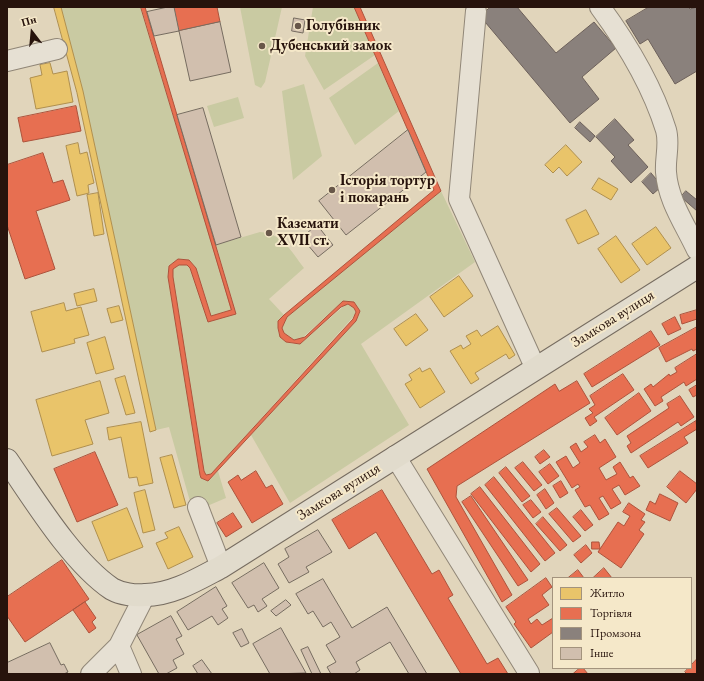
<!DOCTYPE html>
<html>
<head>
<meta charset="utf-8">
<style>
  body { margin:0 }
  #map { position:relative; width:704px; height:681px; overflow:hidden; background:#e1d5bb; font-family:"EB Garamond",serif }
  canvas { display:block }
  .frame { position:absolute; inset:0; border:8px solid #27130c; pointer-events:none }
  .legend { position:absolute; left:552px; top:577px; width:140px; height:92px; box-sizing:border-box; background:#f5e8c9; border:1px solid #a3937d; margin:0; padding:5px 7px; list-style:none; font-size:12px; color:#27130c }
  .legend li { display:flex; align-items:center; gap:8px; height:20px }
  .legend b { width:20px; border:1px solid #a3937d }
  .north { position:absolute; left:12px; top:12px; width:40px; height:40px; -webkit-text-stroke:3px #f5e8c9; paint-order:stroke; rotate:344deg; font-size:11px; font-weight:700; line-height:16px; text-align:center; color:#27130c }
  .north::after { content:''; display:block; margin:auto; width:14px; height:18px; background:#27130c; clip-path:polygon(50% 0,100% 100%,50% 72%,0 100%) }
</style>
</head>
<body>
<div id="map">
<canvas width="704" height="681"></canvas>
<div class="frame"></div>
<ul class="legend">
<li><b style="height:11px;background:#e9c46a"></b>Житло</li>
<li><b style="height:11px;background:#e76f51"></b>Торгівля</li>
<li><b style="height:11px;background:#8a817c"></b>Промзона</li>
<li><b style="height:11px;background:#d1bfae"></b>Інше</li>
</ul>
<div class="north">Пн</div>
</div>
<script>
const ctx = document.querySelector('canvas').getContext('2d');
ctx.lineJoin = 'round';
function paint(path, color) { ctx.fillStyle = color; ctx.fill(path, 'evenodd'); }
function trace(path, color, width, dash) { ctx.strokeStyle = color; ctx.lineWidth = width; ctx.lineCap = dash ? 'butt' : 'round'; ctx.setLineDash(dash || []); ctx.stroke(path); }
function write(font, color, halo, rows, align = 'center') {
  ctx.font = font + ' "EB Garamond",serif'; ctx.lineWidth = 4; ctx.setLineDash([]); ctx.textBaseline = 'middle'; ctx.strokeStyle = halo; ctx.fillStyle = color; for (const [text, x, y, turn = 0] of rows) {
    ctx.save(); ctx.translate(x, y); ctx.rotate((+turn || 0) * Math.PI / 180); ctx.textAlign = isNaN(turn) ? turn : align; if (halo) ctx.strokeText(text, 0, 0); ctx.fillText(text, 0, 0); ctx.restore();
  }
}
paint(new Path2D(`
  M 61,7 L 141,7 L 231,310 L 211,316 L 196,268 L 189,260 L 178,259 L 169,266 L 168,277 L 201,478 L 208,481 L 218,471 L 226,498 L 193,512 L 169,427 L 156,430 L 83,91 Z
  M 240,7 L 282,7 L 265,82 L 261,88 L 255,85 Z
  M 313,7 L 354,7 L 375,55 L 324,90 L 305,56 Z
  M 378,63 L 399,111 L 355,145 L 329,98 Z
  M 304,84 L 322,156 L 293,180 L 282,91 Z
  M 238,97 L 244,118 L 214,127 L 207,106 Z
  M 441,191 L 475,262 L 361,344 L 409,425 L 290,503 L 251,435 L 356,321 L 360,311 L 354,302 L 343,301 L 300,340 L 294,340 L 284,333 L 282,328 L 287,317 Z
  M 260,232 C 283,234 291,251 304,268 L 269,299 L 284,315 C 271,331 281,345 300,344 L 345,305 C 352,304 356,308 355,315 L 211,474 L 206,475 L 204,474 L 172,273 L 173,269 L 179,265 L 187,265 L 190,268 L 208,322 L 236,314 L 216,245 Z`), '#c9caa2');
const homes = new Path2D(`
  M 54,7 L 61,7 L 83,91 L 156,430 L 150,432 L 77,93 Z
  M 50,63 L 53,74 L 67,71 L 73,102 L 36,109 L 30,78 L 42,75 L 40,65 Z
  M 78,143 L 80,154 L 87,152 L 94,183 L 88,185 L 89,193 L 77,196 L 66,146 Z
  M 566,145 L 582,162 L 567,176 L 559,167 L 553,173 L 545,165 Z
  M 599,178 L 618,189 L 611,200 L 592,189 Z
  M 98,193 L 104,234 L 94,236 L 87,195 Z
  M 586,210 L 599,234 L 578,244 L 566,220 Z
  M 656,227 L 671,248 L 647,265 L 632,244 Z
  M 616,236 L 640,270 L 621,283 L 598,249 Z
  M 459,276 L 473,296 L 444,317 L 430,297 Z
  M 94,289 L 97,301 L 77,306 L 74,294 Z
  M 64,303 L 66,311 L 81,307 L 89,335 L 74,339 L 75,343 L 42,352 L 31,312 Z
  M 119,306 L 123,320 L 111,323 L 107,309 Z
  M 416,314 L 428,330 L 406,346 L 394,329 Z
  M 498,326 L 515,355 L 509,359 L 506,354 L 475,373 L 479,379 L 471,384 L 450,351 L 461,345 L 463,349 L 471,344 L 466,336 L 477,330 L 481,336 Z
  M 105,337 L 114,369 L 96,374 L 87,343 Z
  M 420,368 L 422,372 L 430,368 L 445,392 L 420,408 L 405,384 L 412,380 L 409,375 Z
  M 125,376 L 135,413 L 126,415 L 115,379 Z
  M 100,381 L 109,413 L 85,420 L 93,444 L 52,456 L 36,400 Z
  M 141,422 L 153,483 L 139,486 L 137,477 L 129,478 L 121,437 L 109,440 L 107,428 Z
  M 172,455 L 186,505 L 174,508 L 160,458 Z
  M 145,490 L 155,530 L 143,533 L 134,493 Z
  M 127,508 L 143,547 L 108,561 L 92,522 Z
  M 179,527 L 193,557 L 168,569 L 156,543 L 168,538 L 165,533 Z`);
paint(homes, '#e9c46a');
trace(homes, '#af8f4e', 1);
const shops = new Path2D(`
  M 141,7 L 145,7 L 236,314 L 208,322 L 190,268 L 187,265 L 179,265 L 173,269 L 173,277 L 204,471 L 206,475 L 211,474 L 353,319 L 356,312 L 354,308 L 348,304 L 341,307 L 300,344 L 286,342 L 280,337 L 278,328 L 278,321 L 284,315 L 434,190 L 354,7 L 360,7 L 441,191 L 287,317 L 282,328 L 284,333 L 294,340 L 305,337 L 343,301 L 354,302 L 360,311 L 356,321 L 208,481 L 201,478 L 200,475 L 168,277 L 169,266 L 178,259 L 189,260 L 196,268 L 211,316 L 231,310 Z
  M 174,7 L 217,7 L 220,22 L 179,31 Z
  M 76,106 L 81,131 L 23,142 L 18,118 Z
  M 43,153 L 53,183 L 63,180 L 70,200 L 36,211 L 55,269 L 25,279 L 7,225 L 7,165 Z
  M 697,310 L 697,319 L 682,324 L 680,315 Z
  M 675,317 L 681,329 L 668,335 L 662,324 Z
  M 697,327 L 697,349 L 693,351 L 692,349 L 666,362 L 659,348 Z
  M 651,331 L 660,345 L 592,387 L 584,374 Z
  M 697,354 L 697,379 L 686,386 L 684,382 L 661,397 L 663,401 L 655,406 L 644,389 L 651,384 L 653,387 L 669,374 L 670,376 L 677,372 L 675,368 Z
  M 623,374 L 634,390 L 594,417 L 597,421 L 590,426 L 585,418 L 593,413 L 589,409 L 595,405 L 590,396 Z
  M 577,381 L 590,403 L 457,486 L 456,497 L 512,595 L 502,602 L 427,469 L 555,384 L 559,391 Z
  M 697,385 L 697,395 L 693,397 L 689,390 Z
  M 639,393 L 651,411 L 617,435 L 605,418 Z
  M 680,396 L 694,417 L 681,426 L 678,422 L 631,453 L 627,446 L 631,443 L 627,436 L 669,408 L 667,404 Z
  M 696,421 L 697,429 L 684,437 L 688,443 L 648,468 L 640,456 Z
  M 595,435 L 600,443 L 605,439 L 616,457 L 599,468 L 606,480 L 617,474 L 613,467 L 620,462 L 630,478 L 633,476 L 640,486 L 625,495 L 619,485 L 612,489 L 621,503 L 611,509 L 603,496 L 599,498 L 609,514 L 599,520 L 590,505 L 585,507 L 575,490 L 580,487 L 578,484 L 572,488 L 556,462 L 566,456 L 573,468 L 580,463 L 570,447 L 576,443 L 581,452 L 588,447 L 584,442 Z
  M 544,450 L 550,457 L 540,464 L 535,457 Z
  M 95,452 L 118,505 L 77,522 L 54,469 Z
  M 523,462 L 542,485 L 534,491 L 515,468 Z
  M 550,464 L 559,476 L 548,484 L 539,472 Z
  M 506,467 L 530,496 L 522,502 L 499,473 Z
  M 256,471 L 266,488 L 272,485 L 283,504 L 252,523 L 228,482 L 238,475 L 241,480 Z
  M 680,471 L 697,484 L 697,489 L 686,503 L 667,487 Z
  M 494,477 L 555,553 L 545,561 L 485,485 Z
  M 561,481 L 568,493 L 560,498 L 553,486 Z
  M 480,487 L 540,564 L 531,572 L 471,494 Z
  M 545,489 L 554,503 L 546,509 L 537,495 Z
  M 382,490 L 432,574 L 439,570 L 453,595 L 448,598 L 487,664 L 498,658 L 508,674 L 461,674 L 376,532 L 349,549 L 332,520 Z
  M 660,494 L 678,503 L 670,521 L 646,510 L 650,501 L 655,504 Z
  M 471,496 L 528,580 L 518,586 L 462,502 Z
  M 531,500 L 541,512 L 533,518 L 523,505 Z
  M 629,503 L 645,514 L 641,520 L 645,522 L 639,530 L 644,534 L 621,568 L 598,552 L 618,522 L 624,526 L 630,516 L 623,512 Z
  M 557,508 L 581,536 L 573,542 L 549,514 Z
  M 581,510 L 593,525 L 585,531 L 573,517 Z
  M 233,513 L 242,527 L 226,537 L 217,523 Z
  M 543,517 L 567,545 L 560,551 L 536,524 Z
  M 592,542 L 599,542 L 600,549 L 592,549 Z
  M 586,545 L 592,553 L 581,563 L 574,555 Z
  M 62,560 L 89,599 L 25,642 L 7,616 L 7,597 Z
  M 604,568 L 612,578 L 593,578 Z
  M 578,570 L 584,578 L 568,578 Z
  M 546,578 L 552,587 L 542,595 L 549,605 L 528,619 L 531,624 L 537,619 L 542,625 L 553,618 L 553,632 L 531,648 L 514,624 L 516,622 L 506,607 Z
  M 85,602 L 96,618 L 92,622 L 96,628 L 89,633 L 73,610 Z
  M 697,659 L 697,674 L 687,674 L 685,672 Z
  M 580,668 L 583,668 L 588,674 L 573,674 Z`);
paint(shops, '#e76f51');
trace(shops, '#ad533c', 1);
const industry = new Path2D(`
  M 491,7 L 517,7 L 556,53 L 594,22 L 616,48 L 582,77 L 599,99 L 570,123 L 480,16 Z
  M 649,7 L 688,7 L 690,9 L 697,7 L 697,71 L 675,84 L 648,39 L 640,44 L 626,21 Z
  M 615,119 L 634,140 L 628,145 L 648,167 L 631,183 L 611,161 L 615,157 L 596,137 Z
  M 580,122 L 595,136 L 590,142 L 575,128 Z
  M 651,173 L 662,186 L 653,194 L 642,182 Z
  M 686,191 L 697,200 L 697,211 L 681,197 Z`);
paint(industry, '#8a817c');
trace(industry, '#6c605a', 1);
const building = new Path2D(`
  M 168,7 L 174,7 L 179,31 L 154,36 L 147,12 Z
  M 294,18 L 305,20 L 303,33 L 292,31 Z
  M 220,22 L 231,72 L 190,81 L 179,31 Z
  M 203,108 L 241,237 L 216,245 L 177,115 Z
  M 408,130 L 426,172 L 346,235 L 319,201 Z
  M 317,225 L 333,245 L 318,257 L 302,238 Z
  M 318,530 L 332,552 L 306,567 L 309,572 L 289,583 L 278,564 L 289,557 L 285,549 Z
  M 264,563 L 279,588 L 262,599 L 267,606 L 258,612 L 254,605 L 248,608 L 232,583 Z
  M 323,579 L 352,628 L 387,607 L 427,674 L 409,674 L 390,642 L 356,662 L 360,670 L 354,674 L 331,674 L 327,667 L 336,662 L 326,645 L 340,637 L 331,622 L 323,627 L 313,611 L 308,614 L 296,594 Z
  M 216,587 L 227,606 L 222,609 L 228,618 L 218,625 L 212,616 L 188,630 L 177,612 Z
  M 286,600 L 291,605 L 276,616 L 271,611 Z
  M 171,616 L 182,636 L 176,639 L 184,654 L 173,660 L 177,668 L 166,674 L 159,674 L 137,635 Z
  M 281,628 L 306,673 L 270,674 L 253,644 Z
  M 242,629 L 249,643 L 241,647 L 233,633 Z
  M 50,643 L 61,665 L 64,664 L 68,672 L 64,674 L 7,674 L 7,663 Z
  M 308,647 L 321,674 L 312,674 L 301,650 Z
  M 202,660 L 212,674 L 198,674 L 193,666 Z`);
paint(building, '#d1bfae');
trace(building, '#766c60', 1);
const minor = new Path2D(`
  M 600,7 C 628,45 652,85 666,130 C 670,144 665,157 666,172 C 668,201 685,224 697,250
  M 476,11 L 459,199 L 535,367
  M 7,61 L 57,49
  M 395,456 L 529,673
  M 198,507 L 221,567
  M 119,646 L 131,674
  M 91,674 L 119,646 L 145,595`);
const major = new Path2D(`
  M 7,460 C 34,499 72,562 112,589 C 121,594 135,596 145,595 C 172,595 198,579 221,567 L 697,267`);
trace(minor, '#908677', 22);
trace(major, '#766c60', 24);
trace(minor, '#e6e0d3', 20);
trace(major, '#e1dbcc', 22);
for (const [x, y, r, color] of [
  [298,26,4,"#685749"],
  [262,46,4,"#685749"],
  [332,190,4,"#685749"],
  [269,233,4,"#685749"]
]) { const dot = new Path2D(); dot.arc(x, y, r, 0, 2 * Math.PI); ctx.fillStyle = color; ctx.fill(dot); trace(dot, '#f5e8c9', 1.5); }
write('bold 15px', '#27130c', '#f5e8c9', [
  ["Голубівник",306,26],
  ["Дубенський замок",270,46],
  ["Історія тортур",340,181],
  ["і покарань",340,198],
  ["Каземати",277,224],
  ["XVII ст.",277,241]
], 'left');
write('15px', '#27130c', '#f5e8c9', [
  ["Замкова вулиця",613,319,-32],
  ["Замкова вулиця",339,492,-32]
]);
</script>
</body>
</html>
